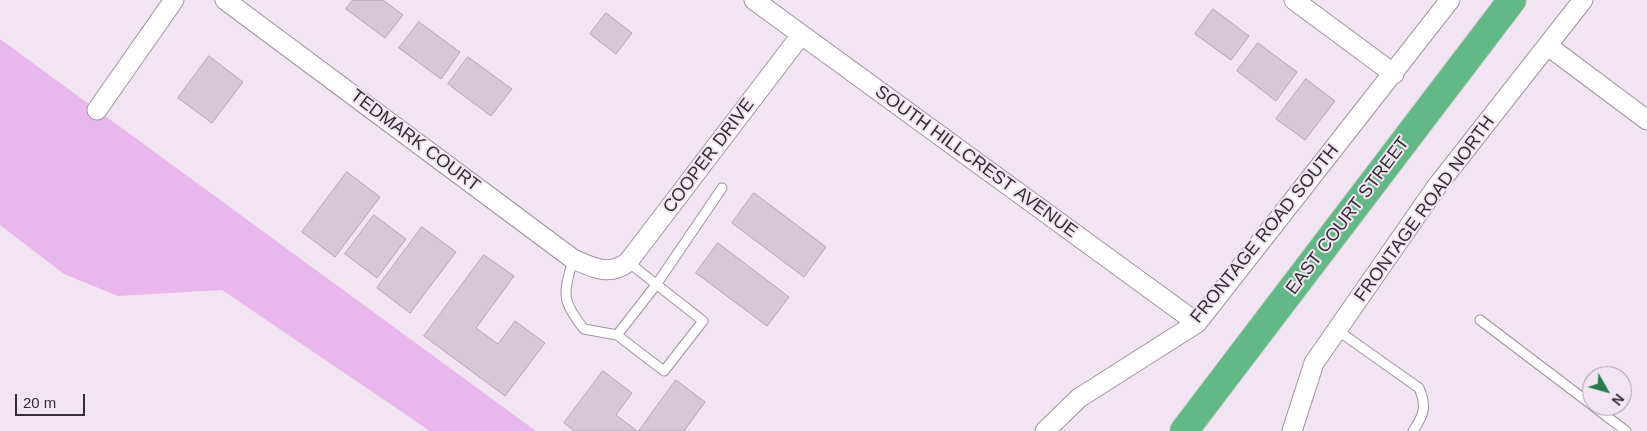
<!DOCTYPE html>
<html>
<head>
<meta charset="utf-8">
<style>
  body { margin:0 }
  #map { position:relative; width:1647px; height:431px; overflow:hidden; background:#f2e5f2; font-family:Helvetica,sans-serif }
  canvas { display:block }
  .north { position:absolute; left:1582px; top:366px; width:50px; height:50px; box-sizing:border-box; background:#f2e5f2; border:1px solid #a69ca6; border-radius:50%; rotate:128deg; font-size:14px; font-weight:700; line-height:20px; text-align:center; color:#332e33 }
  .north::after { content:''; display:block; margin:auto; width:18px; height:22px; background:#247b4f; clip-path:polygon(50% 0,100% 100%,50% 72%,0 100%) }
  .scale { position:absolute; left:15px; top:394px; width:70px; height:22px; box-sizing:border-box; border:2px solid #332e33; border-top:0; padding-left:6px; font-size:15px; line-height:18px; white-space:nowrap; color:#332e33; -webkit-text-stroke:4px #f2e5f2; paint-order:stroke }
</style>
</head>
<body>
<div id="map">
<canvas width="1647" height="431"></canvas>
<div class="north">N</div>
<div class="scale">20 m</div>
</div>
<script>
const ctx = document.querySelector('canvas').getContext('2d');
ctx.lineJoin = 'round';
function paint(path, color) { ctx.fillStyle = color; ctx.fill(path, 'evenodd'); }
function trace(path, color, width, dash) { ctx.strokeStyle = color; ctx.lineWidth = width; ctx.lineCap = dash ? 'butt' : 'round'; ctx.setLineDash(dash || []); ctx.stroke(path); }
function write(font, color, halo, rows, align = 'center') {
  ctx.font = font + ' Helvetica,sans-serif'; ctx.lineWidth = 4; ctx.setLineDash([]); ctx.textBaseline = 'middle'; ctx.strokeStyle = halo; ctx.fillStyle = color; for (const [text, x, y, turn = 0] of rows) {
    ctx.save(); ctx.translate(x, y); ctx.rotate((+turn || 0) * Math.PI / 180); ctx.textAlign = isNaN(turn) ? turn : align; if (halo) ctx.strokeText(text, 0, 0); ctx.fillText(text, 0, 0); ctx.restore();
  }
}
paint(new Path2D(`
  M 0,39 L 536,431 L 430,431 L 222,290 L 118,296 L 64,274 L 0,225 Z`), '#eab7ec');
const building = new Path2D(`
  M 353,0 L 383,0 L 403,15 L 385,38 L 346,9 Z
  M 1213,9 L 1249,36 L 1231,60 L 1195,34 Z
  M 606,13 L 632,33 L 616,54 L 590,34 Z
  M 419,22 L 460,52 L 441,79 L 399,48 Z
  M 1258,43 L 1297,72 L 1276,101 L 1237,71 Z
  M 209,56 L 243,82 L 212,123 L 178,98 Z
  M 468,57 L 512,89 L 491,116 L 448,84 Z
  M 1306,79 L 1335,101 L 1305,140 L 1276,119 Z
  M 347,172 L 380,197 L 335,257 L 302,232 Z
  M 754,193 L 826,247 L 804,277 L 732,223 Z
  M 374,215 L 406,239 L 377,278 L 345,254 Z
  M 422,227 L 456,252 L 410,313 L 377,288 Z
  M 718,243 L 789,297 L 767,326 L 696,273 Z
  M 484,255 L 514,276 L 476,328 L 498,344 L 515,321 L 545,343 L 505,396 L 424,336 Z
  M 603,371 L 632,393 L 616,415 L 637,431 L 574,431 L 564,423 Z
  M 676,380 L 705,402 L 684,431 L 639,431 Z`);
paint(building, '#d6c9d6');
trace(building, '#b2a6b2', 1);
const lane = new Path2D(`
  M 573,259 C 564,294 560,299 584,329 L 617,335
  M 628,262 L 703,321 L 664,371 L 617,335 L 656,285 L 722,188
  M 1480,320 L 1592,405
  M 1337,330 L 1419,388 C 1427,406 1424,415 1413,431
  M 1593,406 L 1626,431`);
const street = new Path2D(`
  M 225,0 L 573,259 C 592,267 609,277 628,262 L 801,35
  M 754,0 L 1197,323
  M 1294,0 L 1394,74
  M 1548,46 L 1647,120
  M 97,110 L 174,0
  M 1045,431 L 1079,398 L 1197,323 L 1450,0
  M 1292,431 L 1314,363 L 1437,186 L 1583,0`);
const highway = new Path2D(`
  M 1184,431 L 1512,0`);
trace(lane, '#a094a0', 11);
trace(street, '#a094a0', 21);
trace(highway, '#cecdce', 30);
trace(lane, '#fff', 9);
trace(street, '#fff', 19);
trace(highway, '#62b987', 28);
write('18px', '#332e33', '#f2e5f2', [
  ["TEDMARK COURT",415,141,37],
  ["COOPER DRIVE",709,156,-53],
  ["SOUTH HILLCREST AVENUE",976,162,36],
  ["FRONTAGE ROAD NORTH",1425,209,-54],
  ["EAST COURT STREET",1348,216,-53],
  ["FRONTAGE ROAD SOUTH",1265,234,-51]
]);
</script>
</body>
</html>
